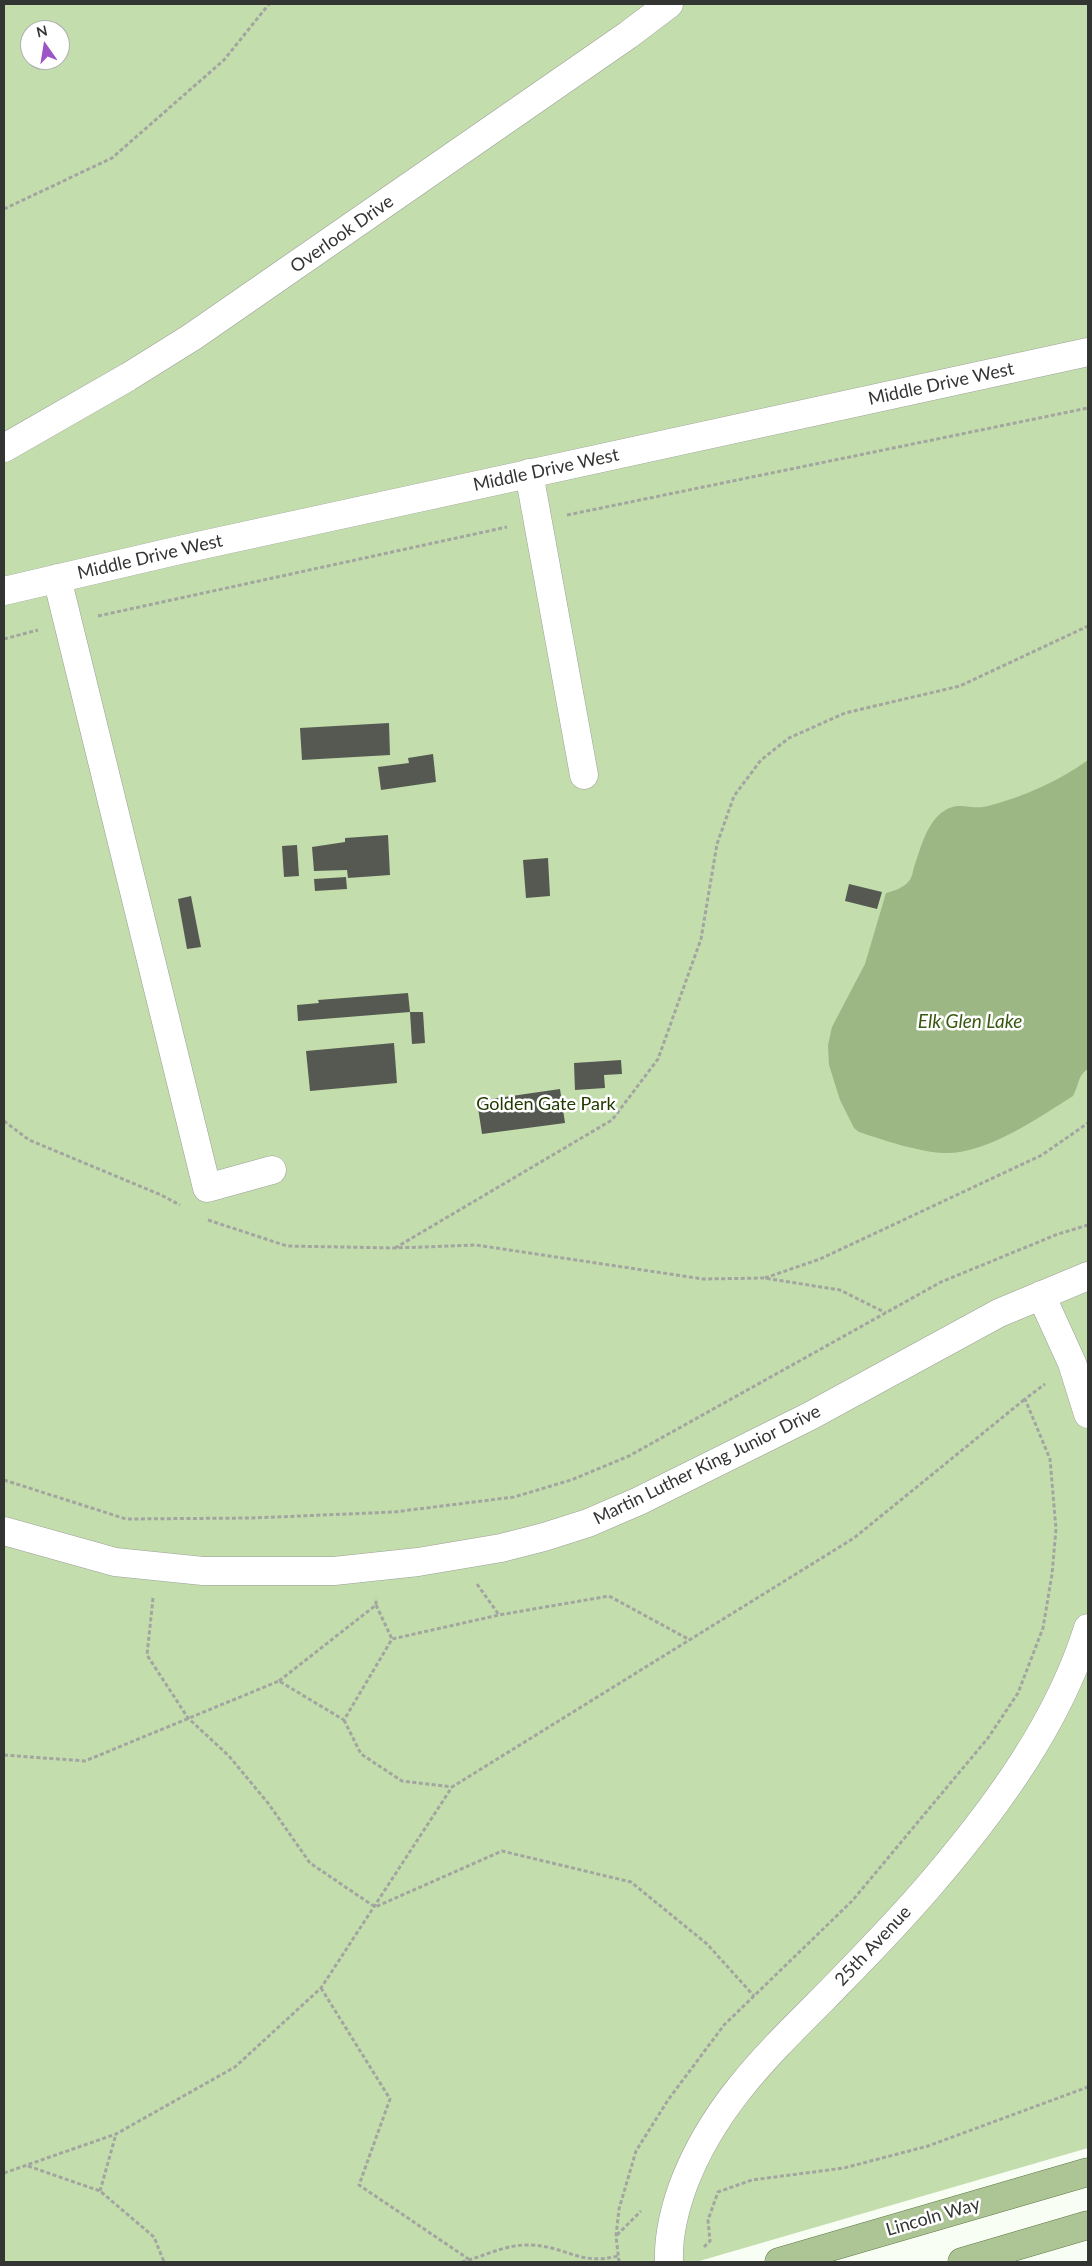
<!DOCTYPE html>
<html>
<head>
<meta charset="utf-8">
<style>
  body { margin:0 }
  #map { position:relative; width:1092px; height:2266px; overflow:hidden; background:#f9fef5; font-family:Lato,sans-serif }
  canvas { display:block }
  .frame { position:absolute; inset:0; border:5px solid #333532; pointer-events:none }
  .north { position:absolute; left:20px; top:20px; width:50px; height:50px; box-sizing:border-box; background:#fff; border:1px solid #adaead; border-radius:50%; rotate:347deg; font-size:14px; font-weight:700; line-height:20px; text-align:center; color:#333532 }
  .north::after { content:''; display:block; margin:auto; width:18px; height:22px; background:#9c54c7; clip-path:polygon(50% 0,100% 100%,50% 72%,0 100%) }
</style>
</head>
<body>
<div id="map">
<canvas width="1092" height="2266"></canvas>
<div class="frame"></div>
<div class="north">N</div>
</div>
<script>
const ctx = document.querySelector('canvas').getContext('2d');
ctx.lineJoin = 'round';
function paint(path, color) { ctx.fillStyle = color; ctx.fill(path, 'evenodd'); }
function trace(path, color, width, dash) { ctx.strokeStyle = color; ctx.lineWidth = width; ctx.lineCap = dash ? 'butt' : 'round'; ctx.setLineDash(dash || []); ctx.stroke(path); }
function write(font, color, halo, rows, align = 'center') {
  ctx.font = font + ' Lato,sans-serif'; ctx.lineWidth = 5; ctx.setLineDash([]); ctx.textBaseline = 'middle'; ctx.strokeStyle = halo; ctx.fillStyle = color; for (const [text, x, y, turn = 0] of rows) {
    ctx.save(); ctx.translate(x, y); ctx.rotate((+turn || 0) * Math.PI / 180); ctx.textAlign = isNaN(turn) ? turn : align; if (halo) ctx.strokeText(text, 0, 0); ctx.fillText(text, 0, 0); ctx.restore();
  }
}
paint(new Path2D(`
  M 4,4 L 1088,4 L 1088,2148 L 696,2262 L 4,2262 ZM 30,30 L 60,30 L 60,60 L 30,60 Z`), '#c3ddad');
paint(new Path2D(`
  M 1088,760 L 1088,1069 C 1077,1076 1079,1086 1073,1096 C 1040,1117 985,1155 944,1153 C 919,1152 883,1140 859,1132 L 854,1128 L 840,1100 L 829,1065 L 828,1045 L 832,1027 L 865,964 L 886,893 C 893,891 904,888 909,881 C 912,878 913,871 914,867 C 921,848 925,827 941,813 C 959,799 970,811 988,806 C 1023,797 1059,781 1088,760 Z`), '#9cb784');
paint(new Path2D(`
  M 389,723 L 390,755 L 302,760 L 300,728 Z
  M 433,754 L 436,782 L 381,790 L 378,767 L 409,763 L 408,758 Z
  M 388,835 L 390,875 L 348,878 L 347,870 L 314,871 L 312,847 L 345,842 L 345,838 Z
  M 297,845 L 299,876 L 284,877 L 282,846 Z
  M 548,858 L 550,896 L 526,898 L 523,860 Z
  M 346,877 L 347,889 L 315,891 L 314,879 Z
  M 849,884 L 882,892 L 877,909 L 845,901 Z
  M 191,896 L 201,947 L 187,949 L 178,899 Z
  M 408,993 L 410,1012 L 298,1021 L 297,1005 L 319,1003 L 318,1000 Z
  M 410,1012 L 423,1012 L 425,1043 L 412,1044 Z
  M 394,1043 L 397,1083 L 310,1091 L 306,1051 Z
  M 621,1060 L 622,1074 L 604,1075 L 605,1088 L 575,1090 L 574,1063 Z
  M 560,1089 L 565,1123 L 482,1134 L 477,1101 Z`), '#555952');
const minor = new Path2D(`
  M 4,448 L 128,377 L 192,337 L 628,35 L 669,4
  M 529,473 L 584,775
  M 57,578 L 207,1188 L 272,1170
  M 4,591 L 184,549 L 1088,352
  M 1041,1295 L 1072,1363 L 1088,1414
  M 4,1531 L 115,1562 L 203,1571 L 334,1571 L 418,1562 L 501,1548 L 544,1537 L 588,1523 L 639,1501 L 810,1416 L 999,1313 L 1088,1276
  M 669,2262 C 668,2236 674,2211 683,2186 C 712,2108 766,2056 824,1998 C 862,1959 900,1921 935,1879 C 998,1805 1059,1721 1088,1628`);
const major = new Path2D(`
  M 779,2262 L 1088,2172
  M 962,2262 L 1088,2225`);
trace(minor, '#9ca098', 29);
trace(major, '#5f7945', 29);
trace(new Path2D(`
  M 4,209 L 112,158 L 224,60 L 269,4
  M 567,515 L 1088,408
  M 98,616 L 507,527
  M 4,639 L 38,630
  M 4,1121 L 29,1140 L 161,1195 L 180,1205
  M 208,1220 L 287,1246 L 395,1248 L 476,1245 L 703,1279 L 764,1278 L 840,1290 L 886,1313
  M 395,1248 L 612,1120 L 658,1059 L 701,939 L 717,844 L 734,796 L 761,760 L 789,738 L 845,713 L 960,686 L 1088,626
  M 765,1278 L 820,1259 L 1042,1155 L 1088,1123
  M 4,1480 L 126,1519 L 252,1518 L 394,1512 L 514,1497 L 571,1480 L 629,1456 L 941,1282 L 1058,1234 L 1088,1225
  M 477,1584 L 499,1615
  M 153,1598 L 147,1655 L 188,1718 L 229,1756 L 268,1803 L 310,1863 L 375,1907 L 502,1851 L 631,1882 L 707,1944 L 754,1996
  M 376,1605 L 392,1639
  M 279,1681 L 376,1605 L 376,1598
  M 344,1720 L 361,1754 L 402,1781 L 452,1787
  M 4,1755 L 85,1761 L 279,1681 L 344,1720 L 392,1639 L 499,1615 L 609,1596 L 690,1640
  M 321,1988 L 390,2099 L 359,2185 L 470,2260
  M 28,2166 L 100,2191 L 154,2237 L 164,2262
  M 4,2173 L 116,2134 L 235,2067 L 321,1988 L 452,1787 L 854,1538 L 1025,1399
  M 100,2191 L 116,2134
  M 617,2235 L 641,2211
  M 704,2247 L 710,2241 L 708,2220 L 718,2192 L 752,2180 L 844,2168 L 928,2146 L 1088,2087
  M 462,2262 C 485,2256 506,2244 530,2245 C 566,2246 579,2266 618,2256
  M 619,2262 L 616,2236 L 619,2209 L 636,2151 L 668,2100 L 724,2025 L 852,1901 L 988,1738 L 1018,1693 L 1043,1628 L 1052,1574 L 1056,1529 L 1050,1459 L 1025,1399 L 1045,1384`), '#a3a6a0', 3, [4, 2.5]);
trace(minor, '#fff', 28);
trace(major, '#adc495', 28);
write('18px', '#333532', '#fff', [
  ["Overlook Drive",342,234,-35],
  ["Middle Drive West",941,384,-12],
  ["Middle Drive West",546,470,-12],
  ["Middle Drive West",150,557,-13],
  ["Martin Luther King Junior Drive",707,1465,-26],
  ["25th Avenue",873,1946,-47],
  ["Lincoln Way",933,2217,-16]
]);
write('18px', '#213900', '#fff', [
  ["Golden Gate Park",546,1104]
]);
write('italic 19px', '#39590f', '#fff', [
  ["Elk Glen Lake",970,1022]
]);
</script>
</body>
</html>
